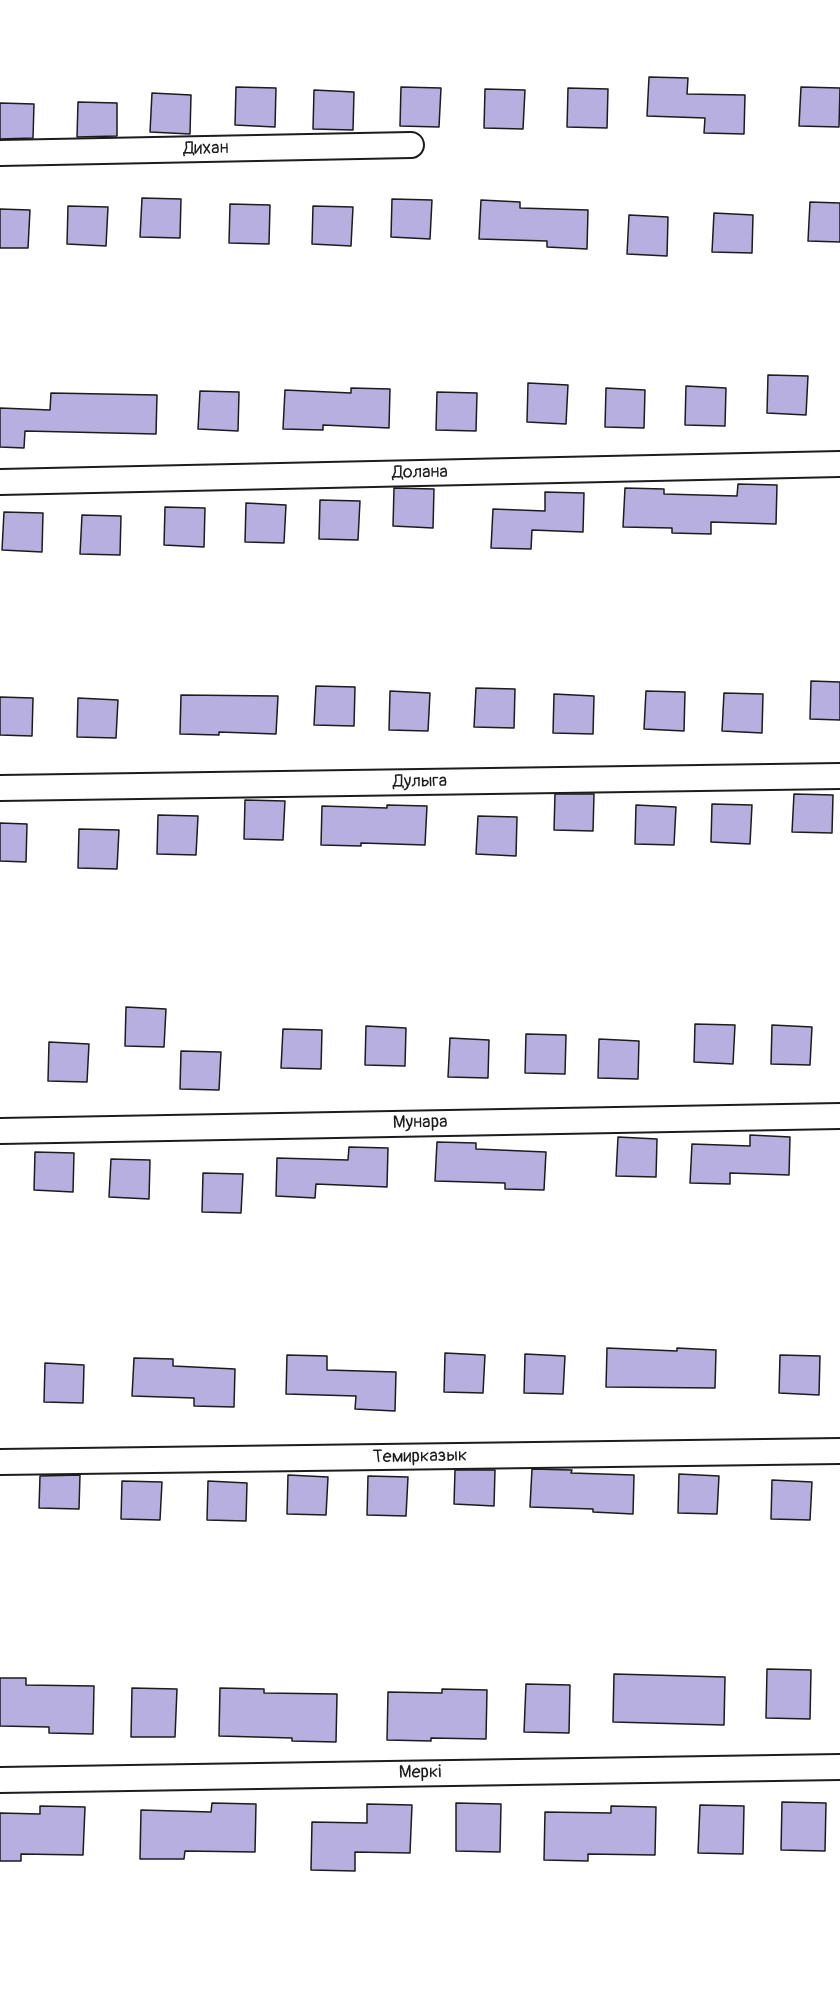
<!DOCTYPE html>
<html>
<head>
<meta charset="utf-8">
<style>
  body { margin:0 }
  canvas { display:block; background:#fff }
</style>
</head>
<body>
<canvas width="840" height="1996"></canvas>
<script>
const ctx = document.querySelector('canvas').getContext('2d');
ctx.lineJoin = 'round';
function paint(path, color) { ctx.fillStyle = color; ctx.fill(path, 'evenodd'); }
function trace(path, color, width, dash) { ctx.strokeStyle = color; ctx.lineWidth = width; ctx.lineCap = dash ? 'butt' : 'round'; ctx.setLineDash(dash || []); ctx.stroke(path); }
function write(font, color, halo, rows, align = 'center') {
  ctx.font = font + ' Pangolin,sans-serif'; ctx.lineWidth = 4.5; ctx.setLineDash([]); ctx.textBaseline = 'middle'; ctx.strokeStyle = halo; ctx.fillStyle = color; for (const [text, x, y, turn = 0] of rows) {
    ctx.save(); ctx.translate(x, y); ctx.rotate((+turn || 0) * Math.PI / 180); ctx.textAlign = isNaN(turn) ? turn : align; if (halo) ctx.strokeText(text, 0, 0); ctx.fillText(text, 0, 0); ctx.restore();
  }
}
const building = new Path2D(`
  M 649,77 L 688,78 L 687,94 L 745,95 L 744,134 L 704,133 L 705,118 L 647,116 Z
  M 236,87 L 276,88 L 275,127 L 235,125 Z
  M 401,87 L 441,88 L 439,127 L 400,126 Z
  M 801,87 L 840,88 L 839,127 L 799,126 Z
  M 568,88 L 608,89 L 607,128 L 567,127 Z
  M 485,89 L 525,90 L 523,129 L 484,128 Z
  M 314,90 L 354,92 L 353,130 L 313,129 Z
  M 152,93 L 191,95 L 190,134 L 150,132 Z
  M 78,102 L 117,103 L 117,136 L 77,137 Z
  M 0,103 L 34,104 L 33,138 L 0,139 Z
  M 142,198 L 181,199 L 180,238 L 140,237 Z
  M 392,199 L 432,200 L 430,239 L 391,237 Z
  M 481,200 L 520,202 L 520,208 L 588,210 L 587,249 L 547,247 L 547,241 L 479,239 Z
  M 810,202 L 840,203 L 840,242 L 808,241 Z
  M 230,204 L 270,205 L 269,244 L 229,243 Z
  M 68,206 L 108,207 L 106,246 L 67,244 Z
  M 313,206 L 353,207 L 351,246 L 312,244 Z
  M 0,209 L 30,210 L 28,248 L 0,248 Z
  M 714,213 L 753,215 L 752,253 L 712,252 Z
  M 629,215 L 668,217 L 667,256 L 627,254 Z
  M 768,375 L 808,376 L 806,415 L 767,413 Z
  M 528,383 L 568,385 L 566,424 L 527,422 Z
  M 686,386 L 726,388 L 725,426 L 685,425 Z
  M 351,388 L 390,389 L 389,428 L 323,425 L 323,430 L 283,429 L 285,390 L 351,393 Z
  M 606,388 L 645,390 L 644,428 L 605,427 Z
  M 200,391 L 239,392 L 238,431 L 198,429 Z
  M 437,392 L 477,393 L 476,431 L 436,430 Z
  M 51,393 L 157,395 L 156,434 L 25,431 L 24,448 L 0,447 L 0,408 L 50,410 Z
  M 738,484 L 777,485 L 776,524 L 711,522 L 711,534 L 672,533 L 672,528 L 623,527 L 625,488 L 664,489 L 664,494 L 737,496 Z
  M 394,488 L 434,489 L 433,528 L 393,526 Z
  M 545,492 L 584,493 L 583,532 L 532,530 L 531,549 L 491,548 L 493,509 L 545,511 Z
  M 320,500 L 360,501 L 358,540 L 319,539 Z
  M 246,503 L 286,505 L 284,543 L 245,542 Z
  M 165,507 L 205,508 L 204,547 L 164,545 Z
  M 4,512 L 43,513 L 42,552 L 2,550 Z
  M 82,515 L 121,516 L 120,555 L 80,554 Z
  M 811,681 L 840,682 L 840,720 L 810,719 Z
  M 316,686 L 355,687 L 354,726 L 314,725 Z
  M 476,688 L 515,689 L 514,728 L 474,727 Z
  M 390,691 L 430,693 L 428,731 L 389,730 Z
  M 646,691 L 685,692 L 684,731 L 644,729 Z
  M 724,693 L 763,694 L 762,733 L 722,731 Z
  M 554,694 L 594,696 L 593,734 L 553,733 Z
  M 181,695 L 278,696 L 276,734 L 219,732 L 219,735 L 180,734 Z
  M 0,697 L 33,698 L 32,736 L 0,735 Z
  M 78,698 L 118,700 L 116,738 L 77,737 Z
  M 555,794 L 594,794 L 593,831 L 554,830 Z
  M 794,794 L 833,795 L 832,833 L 792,832 Z
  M 245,800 L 285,801 L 283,840 L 244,839 Z
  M 712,804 L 752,805 L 750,844 L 711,842 Z
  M 387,805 L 427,806 L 425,845 L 361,843 L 361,846 L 321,845 L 322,806 L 387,808 Z
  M 636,805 L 676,807 L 674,845 L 635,844 Z
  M 158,815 L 198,816 L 196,855 L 157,854 Z
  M 478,816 L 517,817 L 516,856 L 476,854 Z
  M 0,823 L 27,824 L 26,862 L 0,861 Z
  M 79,829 L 119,830 L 117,869 L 78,868 Z
  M 126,1007 L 166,1009 L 164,1047 L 125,1046 Z
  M 695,1024 L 735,1025 L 733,1064 L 694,1062 Z
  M 772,1025 L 812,1027 L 810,1065 L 771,1064 Z
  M 366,1026 L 406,1028 L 405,1066 L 365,1065 Z
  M 283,1029 L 322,1030 L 321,1069 L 281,1068 Z
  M 526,1034 L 566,1035 L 565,1074 L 525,1073 Z
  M 450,1038 L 489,1040 L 488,1078 L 448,1077 Z
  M 599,1039 L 639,1041 L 638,1079 L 598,1078 Z
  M 49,1042 L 89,1044 L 87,1082 L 48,1081 Z
  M 181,1051 L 221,1052 L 219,1090 L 180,1089 Z
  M 750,1135 L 790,1137 L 789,1175 L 730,1173 L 730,1184 L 690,1183 L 692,1144 L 750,1146 Z
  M 618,1137 L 657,1139 L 656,1177 L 616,1176 Z
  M 437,1142 L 476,1143 L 476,1149 L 546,1152 L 544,1190 L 505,1189 L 505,1183 L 435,1181 Z
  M 349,1147 L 388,1148 L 387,1187 L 316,1184 L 315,1198 L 276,1196 L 277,1158 L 348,1160 Z
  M 35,1152 L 74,1153 L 73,1192 L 34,1190 Z
  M 111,1159 L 150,1160 L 149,1199 L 109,1197 Z
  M 203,1173 L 243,1174 L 241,1213 L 202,1212 Z
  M 607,1348 L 677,1351 L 677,1348 L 716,1350 L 715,1388 L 606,1387 Z
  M 445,1353 L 485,1355 L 483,1393 L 444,1392 Z
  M 525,1354 L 565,1356 L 563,1394 L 524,1393 Z
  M 287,1355 L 327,1356 L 327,1370 L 396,1372 L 395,1411 L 355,1409 L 356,1396 L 286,1394 Z
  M 780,1355 L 820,1356 L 819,1395 L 779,1393 Z
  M 134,1358 L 173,1359 L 173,1366 L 235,1369 L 234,1407 L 194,1406 L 194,1398 L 132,1396 Z
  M 45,1363 L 84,1365 L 83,1403 L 44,1402 Z
  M 532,1469 L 572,1470 L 571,1473 L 634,1475 L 633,1514 L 593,1512 L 593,1509 L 530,1507 Z
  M 455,1470 L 495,1470 L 494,1506 L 454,1504 Z
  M 679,1474 L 719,1476 L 717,1514 L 678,1513 Z
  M 80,1475 L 79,1509 L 39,1508 L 40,1476 Z
  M 288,1475 L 328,1477 L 326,1515 L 287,1514 Z
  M 368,1476 L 408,1477 L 406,1516 L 367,1515 Z
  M 772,1480 L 812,1482 L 810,1520 L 771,1519 Z
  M 122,1481 L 162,1482 L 160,1520 L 121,1519 Z
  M 208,1481 L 247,1483 L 246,1521 L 207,1520 Z
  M 767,1669 L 811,1670 L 810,1719 L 766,1718 Z
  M 614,1674 L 725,1677 L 724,1725 L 613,1722 Z
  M 0,1678 L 26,1678 L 26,1685 L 94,1686 L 93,1734 L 49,1733 L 49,1727 L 0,1726 Z
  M 526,1684 L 570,1685 L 569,1733 L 524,1732 Z
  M 132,1688 L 177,1689 L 175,1737 L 131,1737 Z
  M 220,1688 L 264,1689 L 264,1693 L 337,1694 L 336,1742 L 292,1741 L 292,1738 L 219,1736 Z
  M 442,1689 L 487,1690 L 486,1739 L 431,1738 L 431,1741 L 387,1740 L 388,1692 L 442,1693 Z
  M 782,1802 L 826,1803 L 825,1851 L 781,1850 Z
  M 212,1803 L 256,1804 L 255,1852 L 185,1851 L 184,1859 L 140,1859 L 141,1810 L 211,1812 Z
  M 456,1803 L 501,1804 L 500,1852 L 456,1851 Z
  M 367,1804 L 412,1805 L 410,1853 L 355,1852 L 355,1871 L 311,1870 L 312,1822 L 367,1823 Z
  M 700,1805 L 744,1806 L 743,1854 L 698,1853 Z
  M 40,1806 L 85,1807 L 83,1855 L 21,1854 L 21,1861 L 0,1861 L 0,1813 L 40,1814 Z
  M 611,1806 L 656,1807 L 655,1855 L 588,1854 L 588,1861 L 544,1860 L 545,1812 L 611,1813 Z`);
paint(building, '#b7afe0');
trace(building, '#1c1c1c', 1.5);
const minor = new Path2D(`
  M 0,153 L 411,145
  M 0,482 L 840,464
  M 0,788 L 840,776
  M 0,1131 L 840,1116
  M 0,1462 L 840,1451
  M 0,1780 L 840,1767`);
trace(minor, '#1c1c1c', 28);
trace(minor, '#fff', 24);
write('18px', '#1c1c1c', '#fff', [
  ["Дихан",206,149,-1],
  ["Долана",420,473,-1],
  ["Дулыга",420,782,-1],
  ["Мунара",420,1123,-1],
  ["Темирказык",420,1457,-1],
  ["Меркі",420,1773,-1]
]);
</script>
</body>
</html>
